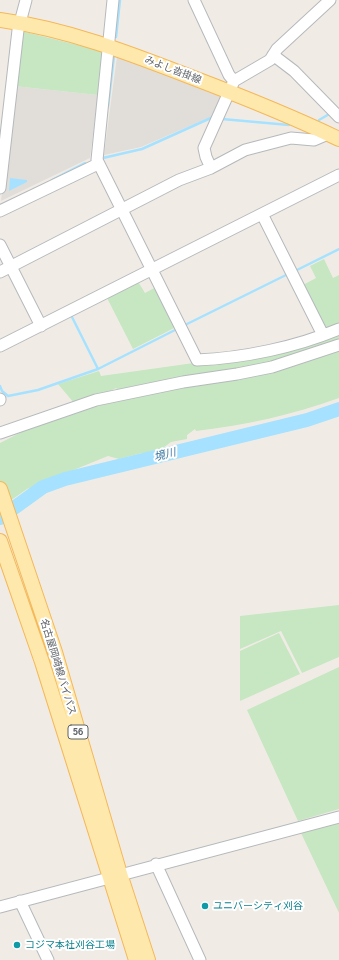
<!DOCTYPE html>
<html>
<head>
<meta charset="utf-8">
<style>
  body { margin:0 }
  canvas { display:block; background:#f0ece5 }
</style>
</head>
<body>
<canvas width="339" height="960"></canvas>
<script>
const ctx = document.querySelector('canvas').getContext('2d');
ctx.lineJoin = 'round';
function paint(path, color) { ctx.fillStyle = color; ctx.fill(path, 'evenodd'); }
function trace(path, color, width, dash) { ctx.strokeStyle = color; ctx.lineWidth = width; ctx.lineCap = dash ? 'butt' : 'round'; ctx.setLineDash(dash || []); ctx.stroke(path); }
function write(font, color, halo, rows, align = 'center') {
  ctx.font = font + ' Figtree,"Noto Sans JP",sans-serif'; ctx.lineWidth = 4; ctx.setLineDash([]); ctx.textBaseline = 'middle'; ctx.strokeStyle = halo; ctx.fillStyle = color; for (const [text, x, y, turn = 0] of rows) {
    ctx.save(); ctx.translate(x, y); ctx.rotate((+turn || 0) * Math.PI / 180); ctx.textAlign = isNaN(turn) ? turn : align; if (halo) ctx.strokeText(text, 0, 0); ctx.fillText(text, 0, 0); ctx.restore();
  }
}
paint(new Path2D(`
  M 117,56 L 221,97 L 213,116 L 141,147 L 104,155 Z
  M 14,86 L 98,95 L 90,158 L 1,201 Z`), '#e1deda');
paint(new Path2D(`
  M 21,31 L 102,51 L 98,95 L 14,86 Z
  M 324,259 L 333,278 L 339,275 L 339,326 L 327,331 L 301,286 L 316,278 L 310,266 Z
  M 137,280 L 145,293 L 158,286 L 178,326 L 133,349 L 106,296 Z
  M 339,330 L 339,341 L 286,361 L 120,392 L 116,388 L 101,396 L 74,403 L 58,384 L 99,371 L 101,376 L 258,354 Z
  M 339,347 L 339,398 C 292,415 246,425 196,431 L 195,429 L 187,435 L 187,439 L 171,442 L 156,453 L 142,453 L 119,459 L 108,456 L 27,489 L 0,508 L 0,443 L 49,418 L 66,417 L 104,404 Z
  M 339,605 L 339,657 L 302,673 L 281,631 L 240,649 L 240,616 Z
  M 279,633 L 300,674 L 240,701 L 240,651 Z
  M 339,667 L 339,809 L 298,821 L 247,710 Z
  M 339,823 L 339,913 L 301,833 Z`), '#c6e7c2');
paint(new Path2D(`
  M 10,178 L 27,180 L 27,182 L 9,191 Z`), '#a6e2ff');
trace(new Path2D(`
  M 116,37 L 120,0
  M 108,106 L 114,56
  M 222,119 L 289,125
  M 319,120 L 331,113
  M 103,156 L 103,158 L 142,149 L 213,117
  M 52,180 L 85,163
  M 295,271 L 339,249
  M 71,315 L 98,369
  M 183,326 L 288,274
  M 0,386 L 2,391 L 8,396 L 38,390 L 98,369 L 177,329`), '#a6e2ff', 2.5);
trace(new Path2D(`
  M 0,518 L 43,487 L 65,479 L 307,420 L 339,409`), '#a6e2ff', 14);
const minor = new Path2D(`
  M 113,0 L 97,160 L 197,360 C 244,358 296,347 339,329
  M 194,0 L 229,75 L 234,81
  M 273,55 L 294,71 L 339,117
  M 211,168 L 206,157 L 204,148 L 234,81 L 270,60 L 277,49 L 330,0
  M 0,188 L 18,30 L 26,0
  M 0,211 L 98,164
  M 262,214 L 323,335
  M 0,245 L 41,326
  M 0,272 L 179,180 L 211,168 L 245,150 L 291,138 L 314,140 L 328,134
  M 0,346 L 339,175
  M 0,399 L 0,400
  M 0,433 L 96,400 L 183,382 L 237,374 L 272,367 L 339,345
  M 156,864 L 200,960
  M 20,901 L 48,960
  M 0,907 L 339,817`);
const major = new Path2D(`
  M 0,20 C 67,29 129,53 191,77 C 241,96 291,116 339,139
  M 0,489 L 55,652 L 120,874 L 148,960
  M 0,541 L 42,662 L 136,960`);
trace(minor, '#b6b9bc', 13);
trace(major, '#f4b85a', 16);
trace(minor, '#fff', 11);
trace(major, '#ffe8ab', 14);
for (const [x, y, r, color] of [
  [205,906,4,"#0f9aa8"],
  [17,945,4,"#0f9aa8"]
]) { const dot = new Path2D(); dot.arc(x, y, r, 0, 2 * Math.PI); ctx.fillStyle = color; ctx.fill(dot); trace(dot, '#fff', 1.5); }
for (const [x, y, w] of [
  [78,732,20]
]) { const box = new Path2D(); box.roundRect(x - w / 2, y - 7, w, 14, 3); ctx.fillStyle = '#fff'; ctx.fill(box); trace(box, '#5d6266', 1); }
write('bold 9px', '#5d6266', null, [
  ["56",78,732]
]);
write('10px', '#5d6266', '#fff', [
  ["みよし沓掛線",173,70,21],
  ["名古屋岡崎線バイパス",58,667,73]
]);
write('10px', '#0d838f', '#fff', [
  ["ユニバーシティ刈谷",213,906],
  ["コジマ本社刈谷工場",25,945]
], 'left');
write('italic 11px', '#3b78a2', '#fff', [
  ["境川",165,455,-14]
]);
</script>
</body>
</html>
